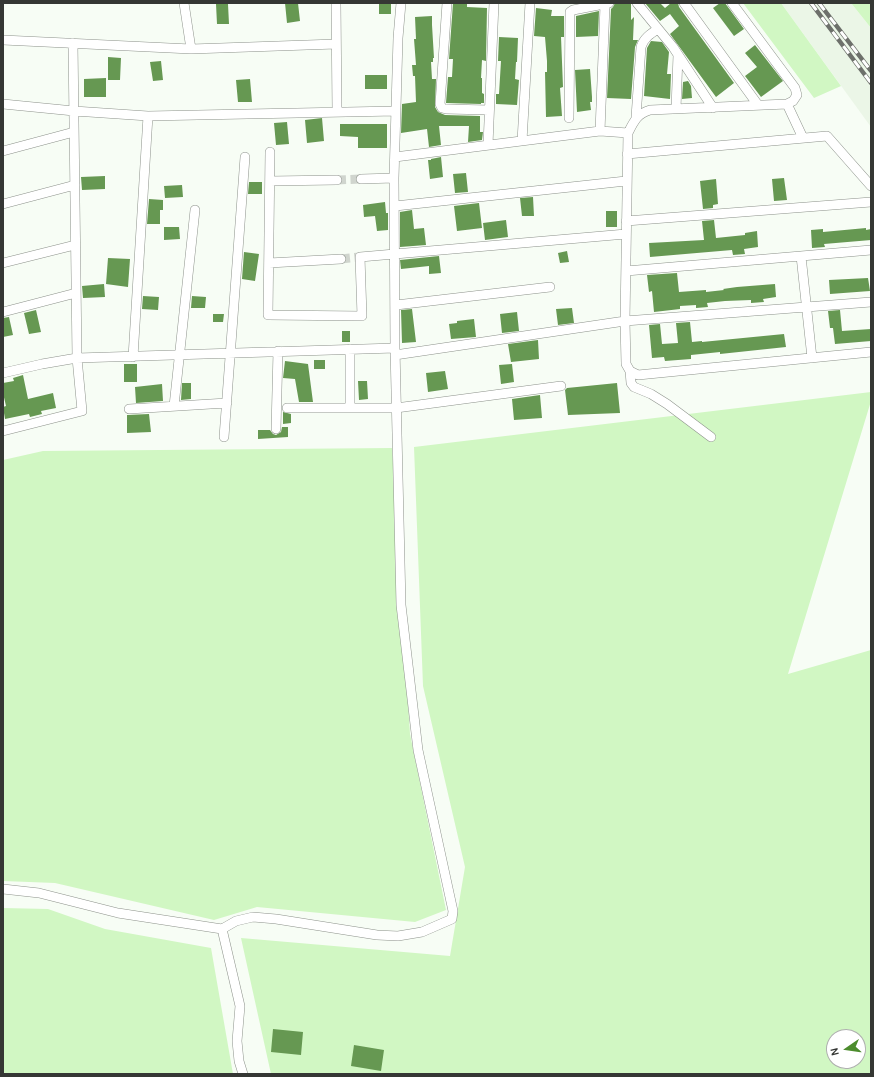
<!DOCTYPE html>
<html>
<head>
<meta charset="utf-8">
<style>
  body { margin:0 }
  #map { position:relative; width:874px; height:1077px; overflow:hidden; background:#f7fdf5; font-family:Karla,sans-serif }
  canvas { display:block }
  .frame { position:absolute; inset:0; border:4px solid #353734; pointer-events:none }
  .north { position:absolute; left:826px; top:1029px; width:40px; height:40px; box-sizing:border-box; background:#fff; border:1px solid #aeafae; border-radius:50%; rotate:257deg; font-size:11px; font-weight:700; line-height:16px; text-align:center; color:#353734 }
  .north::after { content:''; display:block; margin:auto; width:14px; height:18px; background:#4c8c2d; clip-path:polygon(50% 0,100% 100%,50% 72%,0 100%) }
</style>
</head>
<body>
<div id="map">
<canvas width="874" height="1077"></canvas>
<div class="frame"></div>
<div class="north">N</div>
</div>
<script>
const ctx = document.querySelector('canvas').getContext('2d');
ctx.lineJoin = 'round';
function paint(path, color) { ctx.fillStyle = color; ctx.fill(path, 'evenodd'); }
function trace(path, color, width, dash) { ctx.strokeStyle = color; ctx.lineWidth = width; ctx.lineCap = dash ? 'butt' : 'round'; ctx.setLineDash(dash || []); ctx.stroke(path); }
paint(new Path2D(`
  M 781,3 L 851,3 L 871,28 L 871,127 Z`), '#ebf6e7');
paint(new Path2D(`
  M 743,3 L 781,3 L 841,86 L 814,98 Z
  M 851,3 L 871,3 L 871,28 Z
  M 871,392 L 871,401 L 788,674 L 871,650 L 871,1074 L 271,1074 L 241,938 L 450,956 L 465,867 L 423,686 L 414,447 ZM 834,1037 L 858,1037 L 858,1061 L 834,1061 Z
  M 392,448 L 410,734 L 446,910 L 415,922 L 257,907 L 214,920 L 55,883 L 3,881 L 3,460 L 43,451 Z
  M 3,908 L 48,909 L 105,929 L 211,948 L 233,1074 L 3,1074 Z`), '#d1f7c3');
paint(new Path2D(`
  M 285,3 L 298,3 L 300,21 L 287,23 Z
  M 379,3 L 391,3 L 391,14 L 379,14 Z
  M 453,3 L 467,3 L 467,7 L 487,8 L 486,61 L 482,60 L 481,78 L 482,78 L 482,93 L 484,94 L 484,103 L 481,103 L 481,104 L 446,103 L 448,77 L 452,77 L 453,59 L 449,59 Z
  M 615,3 L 631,3 L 631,20 L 634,17 L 633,40 L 638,40 L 635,47 L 631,99 L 607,98 L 611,9 L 613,7 Z
  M 645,3 L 660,3 L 665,8 L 671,3 L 678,3 L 679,7 L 734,83 L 716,97 L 670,34 L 679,26 L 670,14 L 660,21 Z
  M 720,3 L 725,3 L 744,29 L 734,36 L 713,8 Z
  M 216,4 L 228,4 L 229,24 L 217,24 Z
  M 536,8 L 552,10 L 551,16 L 564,16 L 564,37 L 561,37 L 563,87 L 560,88 L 562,116 L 546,117 L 545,72 L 547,72 L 547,61 L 545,37 L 534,36 Z
  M 599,11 L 598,36 L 576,37 L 576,16 Z
  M 432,16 L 432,25 L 434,58 L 433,58 L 433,62 L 431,62 L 432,79 L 436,79 L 435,107 L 438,112 L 445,115 L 480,116 L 480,132 L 483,132 L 482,140 L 468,142 L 469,126 L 439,126 L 441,145 L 429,147 L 427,129 L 401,133 L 402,104 L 416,102 L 415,76 L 413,76 L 412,65 L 416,65 L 414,39 L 416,39 L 415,17 Z
  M 499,37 L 518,38 L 517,62 L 516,62 L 515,79 L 519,80 L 517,105 L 496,104 L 496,94 L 499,94 L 501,61 L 498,61 Z
  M 651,41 L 662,42 L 669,52 L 667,74 L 671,74 L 670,99 L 644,96 L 647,48 Z
  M 755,45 L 783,81 L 761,97 L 745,76 L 757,67 L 745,53 Z
  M 108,57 L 121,58 L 120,80 L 108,80 Z
  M 161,61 L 163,80 L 153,81 L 150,62 Z
  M 590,69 L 592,97 L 592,102 L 590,102 L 591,110 L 577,112 L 575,70 Z
  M 365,75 L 387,75 L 387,89 L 365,89 Z
  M 106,78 L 106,97 L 84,97 L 84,79 Z
  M 250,79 L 252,102 L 238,102 L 236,80 Z
  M 688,81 L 691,86 L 692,98 L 682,99 L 683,82 Z
  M 322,118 L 324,141 L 307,143 L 305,120 Z
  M 287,122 L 289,144 L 276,145 L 274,123 Z
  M 340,124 L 387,124 L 387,148 L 358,148 L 358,137 L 340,136 Z
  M 441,157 L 443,177 L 430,179 L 428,160 L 431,160 L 431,159 Z
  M 466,173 L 468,192 L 455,193 L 453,174 Z
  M 105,176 L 105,189 L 82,190 L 81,177 Z
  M 784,178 L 787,200 L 774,201 L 772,179 Z
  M 716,179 L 718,204 L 713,205 L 713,208 L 703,209 L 700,181 Z
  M 249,182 L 262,182 L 262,194 L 248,194 Z
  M 182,185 L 183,197 L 165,198 L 164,186 Z
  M 533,197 L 534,216 L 522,216 L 520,198 Z
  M 149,199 L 163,200 L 163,210 L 160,210 L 160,224 L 147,224 Z
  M 385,202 L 386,213 L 388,213 L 388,230 L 377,231 L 375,216 L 364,217 L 363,205 Z
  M 479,203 L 482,228 L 457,231 L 454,206 Z
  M 412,210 L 414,229 L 424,228 L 426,245 L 400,247 L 400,212 Z
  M 606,211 L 617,211 L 617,227 L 606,227 Z
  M 506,220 L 508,237 L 485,240 L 483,223 Z
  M 714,220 L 716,238 L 745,235 L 745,233 L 757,231 L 758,247 L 744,249 L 745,254 L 733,255 L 732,250 L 650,257 L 649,243 L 704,240 L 702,221 Z
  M 164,227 L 179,227 L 180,239 L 164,240 Z
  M 866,228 L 866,230 L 871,229 L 871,240 L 824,244 L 825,247 L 812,248 L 811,230 L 823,229 L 823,232 Z
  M 567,251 L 569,262 L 560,263 L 558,253 Z
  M 244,252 L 259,254 L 255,281 L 242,279 Z
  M 439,256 L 441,273 L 429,274 L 429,266 L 401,269 L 400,260 Z
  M 108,258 L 130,259 L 128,287 L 106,284 Z
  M 677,273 L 679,292 L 706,290 L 706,292 L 724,290 L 723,289 L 737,287 L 775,284 L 776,297 L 763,299 L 764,302 L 751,303 L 751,300 L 725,301 L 707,303 L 708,307 L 696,308 L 696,305 L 680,306 L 680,309 L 654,312 L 652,291 L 649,292 L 647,275 Z
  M 868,278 L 870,291 L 830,294 L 829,280 Z
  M 104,284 L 105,297 L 83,298 L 82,286 Z
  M 143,296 L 159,297 L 158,310 L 142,309 Z
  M 192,296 L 206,297 L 205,308 L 191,308 Z
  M 572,308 L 574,323 L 558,325 L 556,309 Z
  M 412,309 L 416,342 L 402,343 L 401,310 Z
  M 36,310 L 41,332 L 29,334 L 24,313 Z
  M 840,310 L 842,331 L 871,329 L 871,341 L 835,344 L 833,328 L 830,328 L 828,311 Z
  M 517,312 L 519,331 L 502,333 L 500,314 Z
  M 213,314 L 224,314 L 223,322 L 213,322 Z
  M 9,317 L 13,335 L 3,337 L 3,318 Z
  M 474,319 L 476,337 L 451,339 L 449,324 L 457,323 L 457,321 Z
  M 690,322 L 692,342 L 702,341 L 702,342 L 784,334 L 786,347 L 720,354 L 720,352 L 691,355 L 691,359 L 665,361 L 664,357 L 652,358 L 649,325 L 660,324 L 662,344 L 678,343 L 676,323 Z
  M 342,331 L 350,331 L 350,342 L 342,342 Z
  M 538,340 L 539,359 L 511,362 L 508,344 Z
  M 314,360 L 325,360 L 325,369 L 314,369 Z
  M 285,361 L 308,364 L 313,402 L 299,402 L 295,379 L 283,378 Z
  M 124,364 L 137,364 L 137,382 L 124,382 Z
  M 512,364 L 514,382 L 501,384 L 499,365 Z
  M 445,371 L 448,389 L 428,392 L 426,373 Z
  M 23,375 L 28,399 L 53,393 L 56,408 L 41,411 L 42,414 L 30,417 L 29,414 L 5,419 L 3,407 L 6,406 L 3,393 L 3,383 L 14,381 L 13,378 Z
  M 358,381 L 367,381 L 368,399 L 359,400 Z
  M 182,383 L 191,383 L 191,399 L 181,400 Z
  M 617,383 L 620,413 L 568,415 L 565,390 L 567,388 Z
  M 162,384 L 163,401 L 136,403 L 135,387 Z
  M 540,395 L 542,418 L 514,420 L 512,399 Z
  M 283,412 L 291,414 L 291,423 L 283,424 Z
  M 149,414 L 151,432 L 127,433 L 127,415 Z
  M 282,427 L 288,427 L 288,437 L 258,439 L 258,430 L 270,430 L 273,434 L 276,435 L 281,432 Z
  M 273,1029 L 303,1032 L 301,1055 L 271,1052 Z
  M 354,1045 L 384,1050 L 381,1071 L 351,1066 Z`), '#669852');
trace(new Path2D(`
  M 337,180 L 361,179
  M 341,259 L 360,257`), '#d0d5ce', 9, [9, 4.5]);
const minor = new Path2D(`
  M 184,3 L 191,49
  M 336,3 L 337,112
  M 447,3 L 440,104 L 442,108 L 446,109 L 489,110
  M 637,3 L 673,47 L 713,108
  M 684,3 L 758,105
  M 3,40 L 191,49 L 336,44
  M 73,43 L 77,358 L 395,348
  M 3,104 L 74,111 L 148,116 L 396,111
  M 787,104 L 803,138
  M 676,109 L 678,55
  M 636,117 L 641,47 C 644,38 650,34 658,29
  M 569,118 L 570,12 L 573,10 L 609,3
  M 600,131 L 605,5
  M 628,133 C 634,121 637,114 650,110 L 787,104 L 793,101 L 797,95 L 795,88 L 732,3
  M 522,141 L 530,3
  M 488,145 L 494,3
  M 3,151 L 74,132
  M 270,152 L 268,315 L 362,316 L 360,257 L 626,234
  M 627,154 L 827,136 L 871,186
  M 395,157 L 600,131 L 628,133 L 625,321 L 626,364 L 630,371 L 638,375 L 871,352
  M 361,179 L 394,178
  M 270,181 L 337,180
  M 3,204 L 75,185
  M 395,206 L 626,181
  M 626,221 L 871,202
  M 801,256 L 812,358
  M 3,263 L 75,245
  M 269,263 L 341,259
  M 626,271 L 871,250
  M 396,305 L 550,287
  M 3,312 L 76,293
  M 350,349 L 350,408
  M 395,355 L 625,321 L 871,302
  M 133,357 L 148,116
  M 630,371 L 631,383 L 634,387 L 651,394 L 667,404 L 711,437
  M 3,373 L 42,364 L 77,358 L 82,411 L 3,431
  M 174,406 L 195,210
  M 287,408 L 396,408 L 561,386
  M 129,409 L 227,403
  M 276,429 L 278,351
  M 224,437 L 245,157
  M 3,889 L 39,893 L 118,913 L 222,929 L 240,1006 L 237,1041 L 239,1061 L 243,1074
  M 222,929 L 236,921 L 253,917 L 276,919 L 377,935 L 398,936 L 422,932 L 452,919 L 453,911 L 418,750 L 401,605 L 395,348 L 394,178 L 398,38 L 401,3`);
trace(minor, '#8d928b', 10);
trace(minor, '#fff', 9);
const rail = new Path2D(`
  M 811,3 L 871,83
  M 819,3 L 871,71`);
trace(rail, '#6d706b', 4.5);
trace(rail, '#fff', 3, [9]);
</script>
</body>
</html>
